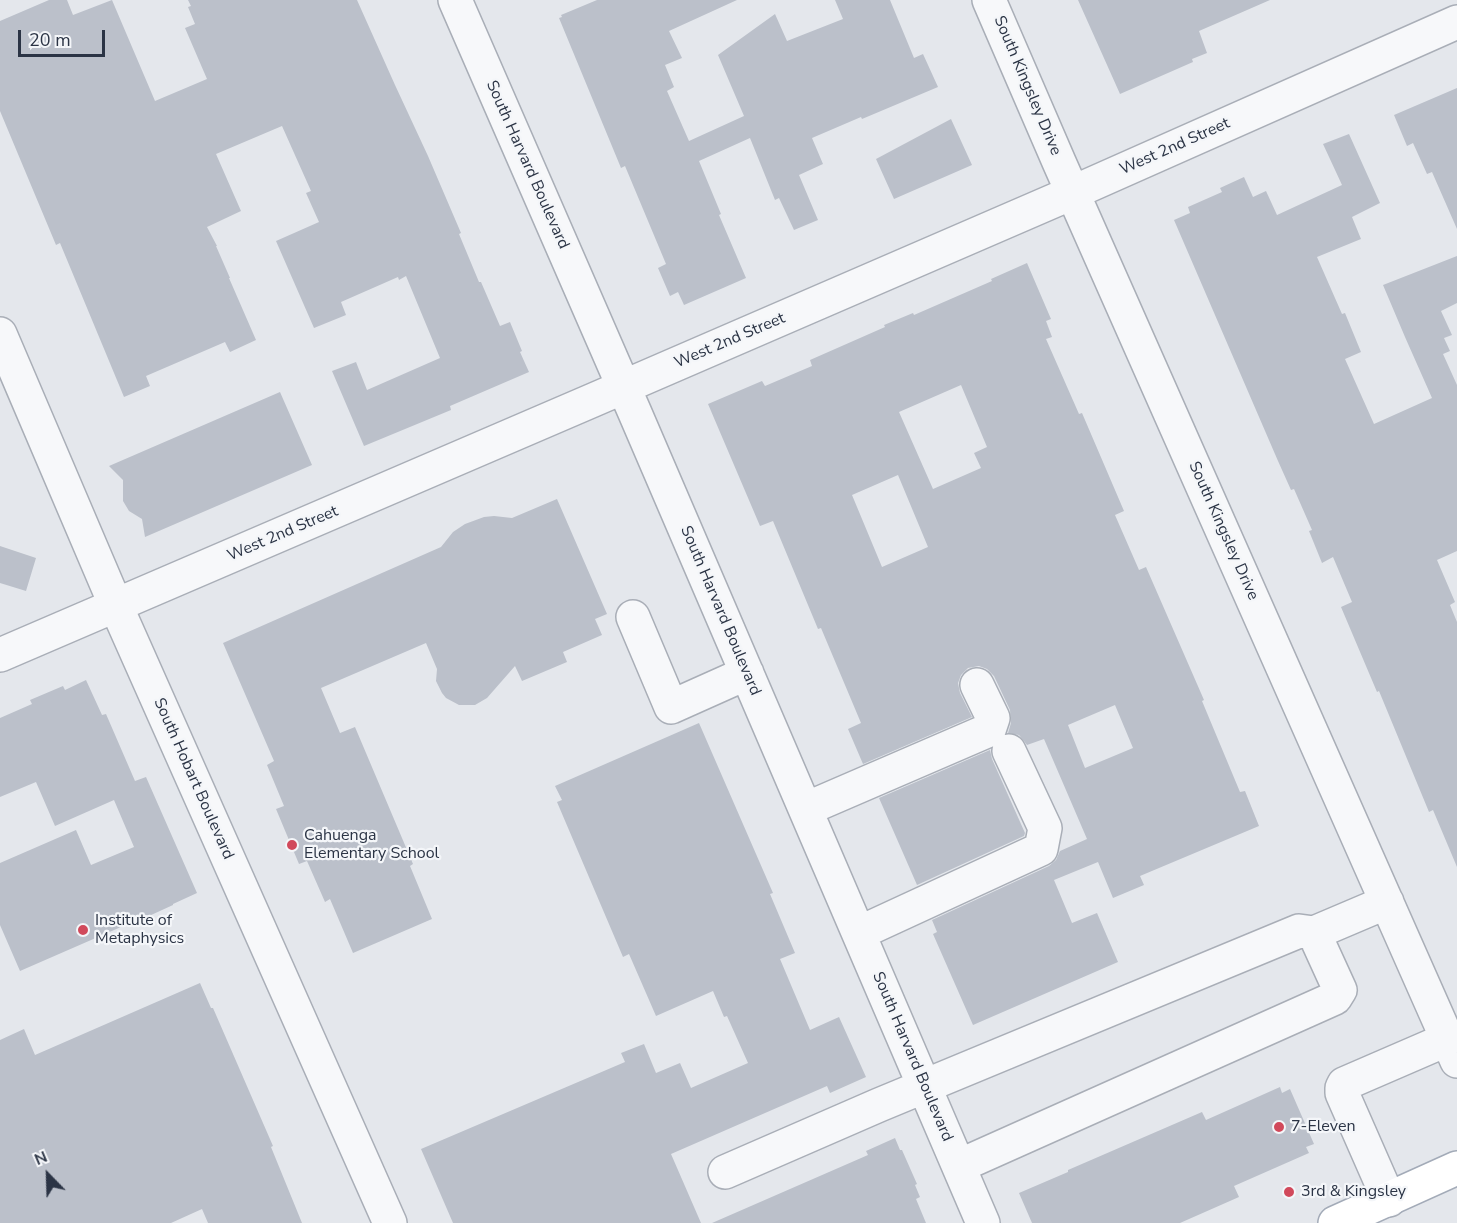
<!DOCTYPE html>
<html>
<head>
<meta charset="utf-8">
<style>
  body { margin:0 }
  #map { position:relative; width:1457px; height:1223px; overflow:hidden; background:#e4e7ec; font-family:"Nunito Sans",sans-serif }
  canvas { display:block }
  .north { position:absolute; left:18px; top:1145px; width:60px; height:60px; -webkit-text-stroke:4px #f4f6f9; paint-order:stroke; rotate:337deg; font-size:16px; font-weight:700; line-height:24px; text-align:center; color:#2b3445 }
  .north::after { content:''; display:block; margin:auto; width:21px; height:27px; background:#2b3445; clip-path:polygon(50% 0,100% 100%,50% 72%,0 100%) }
  .scale { position:absolute; left:18px; top:30px; width:87px; height:27px; box-sizing:border-box; border:3px solid #2b3445; border-top:0; padding-left:8px; font-size:18px; line-height:21px; white-space:nowrap; color:#2b3445; -webkit-text-stroke:4px #f4f6f9; paint-order:stroke }
</style>
</head>
<body>
<div id="map">
<canvas width="1457" height="1223"></canvas>
<div class="north">N</div>
<div class="scale">20 m</div>
</div>
<script>
const ctx = document.querySelector('canvas').getContext('2d');
ctx.lineJoin = 'round';
function paint(path, color) { ctx.fillStyle = color; ctx.fill(path, 'evenodd'); }
function trace(path, color, width, dash) { ctx.strokeStyle = color; ctx.lineWidth = width; ctx.lineCap = dash ? 'butt' : 'round'; ctx.setLineDash(dash || []); ctx.stroke(path); }
function write(font, color, halo, rows, align = 'center') {
  ctx.font = font + ' "Nunito Sans",sans-serif'; ctx.lineWidth = 4.5; ctx.setLineDash([]); ctx.textBaseline = 'middle'; ctx.strokeStyle = halo; ctx.fillStyle = color; for (const [text, x, y, turn = 0] of rows) {
    ctx.save(); ctx.translate(x, y); ctx.rotate((+turn || 0) * Math.PI / 180); ctx.textAlign = isNaN(turn) ? turn : align; if (halo) ctx.strokeText(text, 0, 0); ctx.fillText(text, 0, 0); ctx.restore();
  }
}
paint(new Path2D(`
  M 49,0 L 67,0 L 73,15 L 112,0 L 155,101 L 207,79 L 185,28 L 195,24 L 188,7 L 191,6 L 188,0 L 357,0 L 395,85 L 428,156 L 461,233 L 459,234 L 479,282 L 481,282 L 500,326 L 510,322 L 522,351 L 520,352 L 529,372 L 450,406 L 451,410 L 364,446 L 332,371 L 356,362 L 367,390 L 440,358 L 406,276 L 399,280 L 398,277 L 341,302 L 346,315 L 314,328 L 276,241 L 319,222 L 306,193 L 311,191 L 282,126 L 216,154 L 241,211 L 207,227 L 217,246 L 216,246 L 230,278 L 229,278 L 256,340 L 230,352 L 225,342 L 146,376 L 150,386 L 124,397 L 60,243 L 56,245 L 0,111 L 0,21 Z
  M 597,0 L 737,0 L 669,31 L 682,58 L 665,65 L 674,87 L 667,91 L 689,141 L 744,116 L 718,55 L 775,14 L 787,41 L 843,19 L 835,0 L 890,0 L 914,58 L 923,54 L 938,87 L 862,119 L 861,117 L 812,138 L 823,164 L 799,175 L 818,220 L 794,230 L 779,198 L 775,200 L 750,138 L 699,161 L 721,214 L 719,215 L 746,278 L 684,305 L 678,292 L 670,296 L 658,268 L 666,264 L 625,166 L 621,168 L 559,18 L 562,17 L 561,15 Z
  M 1078,0 L 1270,0 L 1199,31 L 1207,53 L 1192,59 L 1193,62 L 1120,94 Z
  M 1457,88 L 1457,229 L 1432,172 L 1427,174 L 1413,143 L 1407,146 L 1394,115 Z
  M 951,119 L 972,165 L 894,199 L 876,159 Z
  M 1349,134 L 1380,203 L 1352,217 L 1361,239 L 1317,257 L 1342,314 L 1345,313 L 1361,352 L 1345,359 L 1374,424 L 1432,398 L 1405,337 L 1383,285 L 1457,256 L 1457,303 L 1441,311 L 1452,335 L 1444,338 L 1450,351 L 1443,354 L 1457,385 L 1457,551 L 1437,560 L 1455,602 L 1450,605 L 1457,622 L 1457,867 L 1433,810 L 1429,812 L 1379,691 L 1377,692 L 1341,607 L 1352,602 L 1333,557 L 1322,563 L 1309,531 L 1312,530 L 1294,489 L 1291,490 L 1278,461 L 1174,220 L 1190,213 L 1188,207 L 1222,192 L 1220,188 L 1244,177 L 1253,197 L 1266,191 L 1277,215 L 1342,185 L 1323,144 Z
  M 1027,263 L 1051,319 L 1046,321 L 1052,337 L 1046,339 L 1079,414 L 1082,413 L 1124,511 L 1115,515 L 1139,570 L 1146,567 L 1204,700 L 1202,701 L 1240,792 L 1245,791 L 1259,826 L 1140,876 L 1144,885 L 1113,898 L 1098,862 L 1054,880 L 1072,923 L 1097,913 L 1118,962 L 973,1025 L 933,934 L 937,932 L 932,920 L 1049,866 L 1056,860 L 1060,851 L 1087,839 L 1044,739 L 1027,745 L 1019,735 L 1008,733 L 1011,723 L 1010,710 L 994,676 L 987,669 L 979,666 L 968,668 L 961,675 L 958,683 L 960,693 L 972,717 L 863,764 L 848,729 L 861,723 L 821,628 L 818,629 L 773,521 L 760,526 L 708,404 L 762,381 L 765,386 L 812,366 L 810,360 L 885,327 L 884,325 L 913,313 L 914,315 L 992,281 L 991,279 ZM 961,385 L 987,447 L 974,453 L 981,468 L 933,489 L 899,412 ZM 898,475 L 928,547 L 882,567 L 852,495 ZM 1115,705 L 1133,748 L 1085,768 L 1068,725 Z
  M 280,392 L 312,465 L 145,537 L 142,519 L 129,511 L 123,501 L 123,480 L 109,466 Z
  M 557,499 L 607,614 L 595,619 L 602,635 L 563,652 L 567,662 L 522,681 L 515,666 L 487,698 L 475,705 L 459,705 L 446,698 L 442,693 L 436,681 L 437,669 L 426,643 L 321,688 L 340,733 L 355,727 L 413,864 L 410,866 L 432,919 L 353,953 L 330,899 L 325,902 L 307,861 L 299,864 L 276,809 L 284,806 L 267,765 L 274,761 L 223,643 L 441,547 L 453,532 L 465,524 L 484,517 L 494,516 L 512,518 Z
  M 0,546 L 36,558 L 26,591 L 0,583 Z
  M 86,680 L 102,715 L 106,714 L 135,781 L 146,777 L 197,893 L 173,904 L 173,905 L 138,921 L 137,920 L 20,971 L 0,925 L 0,863 L 76,830 L 91,865 L 134,847 L 114,800 L 55,826 L 36,782 L 0,797 L 0,718 L 32,704 L 30,700 L 63,686 L 65,690 Z
  M 699,723 L 773,893 L 770,894 L 795,953 L 780,959 L 810,1030 L 839,1017 L 866,1077 L 830,1093 L 827,1086 L 671,1154 L 701,1223 L 453,1223 L 421,1149 L 625,1062 L 621,1053 L 644,1044 L 656,1073 L 680,1063 L 691,1088 L 748,1063 L 727,1016 L 724,1017 L 713,991 L 656,1016 L 629,954 L 623,957 L 557,802 L 562,800 L 555,786 Z
  M 990,750 L 992,759 L 1025,833 L 1024,836 L 917,885 L 879,798 Z
  M 200,983 L 211,1008 L 213,1008 L 273,1146 L 271,1147 L 302,1223 L 208,1223 L 202,1209 L 171,1223 L 0,1223 L 0,1040 L 24,1029 L 35,1055 Z
  M 1280,1087 L 1282,1093 L 1290,1089 L 1314,1144 L 1306,1147 L 1309,1153 L 1234,1186 L 1239,1197 L 1180,1223 L 1032,1223 L 1019,1193 L 1068,1172 L 1068,1170 L 1202,1112 L 1206,1120 Z
  M 895,1138 L 900,1150 L 902,1150 L 917,1184 L 915,1185 L 920,1197 L 916,1199 L 926,1223 L 712,1223 L 868,1155 L 866,1151 Z`), '#bbc0ca');
const minor = new Path2D(`
  M 455,0 L 635,413 L 983,1223
  M 989,0 L 1059,162 L 1457,1061
  M 0,334 L 116,606 L 390,1223
  M 633,617 L 671,707 L 747,673
  M 0,655 L 591,401 L 1074,192 L 1457,22
  M 806,809 L 989,730 L 993,718 L 977,685
  M 859,933 L 1041,849 L 1045,828 L 1009,751
  M 1314,933 L 1387,902
  M 725,1172 L 879,1105 L 1299,931 L 1314,933 L 1340,990 L 1335,998 L 959,1166
  M 1389,1200 L 1342,1093 L 1342,1088 L 1344,1084 L 1448,1039`);
const major = new Path2D(`
  M 1335,1223 L 1457,1168`);
trace(minor, '#a9aeb7', 36);
trace(major, '#a3abb8', 36);
trace(minor, '#f7f8fa', 33);
trace(major, '#fff', 33);
for (const [x, y, r, color] of [
  [292,845,6,"#d1495b"],
  [83,930,6,"#d1495b"],
  [1279,1127,6,"#d1495b"],
  [1289,1192,6,"#d1495b"]
]) { const dot = new Path2D(); dot.arc(x, y, r, 0, 2 * Math.PI); ctx.fillStyle = color; ctx.fill(dot); trace(dot, '#f4f6f9', 2); }
write('16px', '#2b3445', '#f4f6f9', [
  ["South Kingsley Drive",1027,86,67],
  ["West 2nd Street",1175,147,-24],
  ["South Harvard Boulevard",527,165,66],
  ["West 2nd Street",730,341,-23],
  ["South Kingsley Drive",1223,531,66],
  ["West 2nd Street",283,534,-23],
  ["South Harvard Boulevard",720,611,67],
  ["South Hobart Boulevard",193,779,66],
  ["South Harvard Boulevard",912,1057,67]
]);
write('16px', '#2b3445', '#f4f6f9', [
  ["Cahuenga",304,836],
  ["Elementary School",304,854],
  ["Institute of",95,921],
  ["Metaphysics",95,939],
  ["7-Eleven",1291,1127],
  ["3rd & Kingsley",1301,1192]
], 'left');
</script>
</body>
</html>
